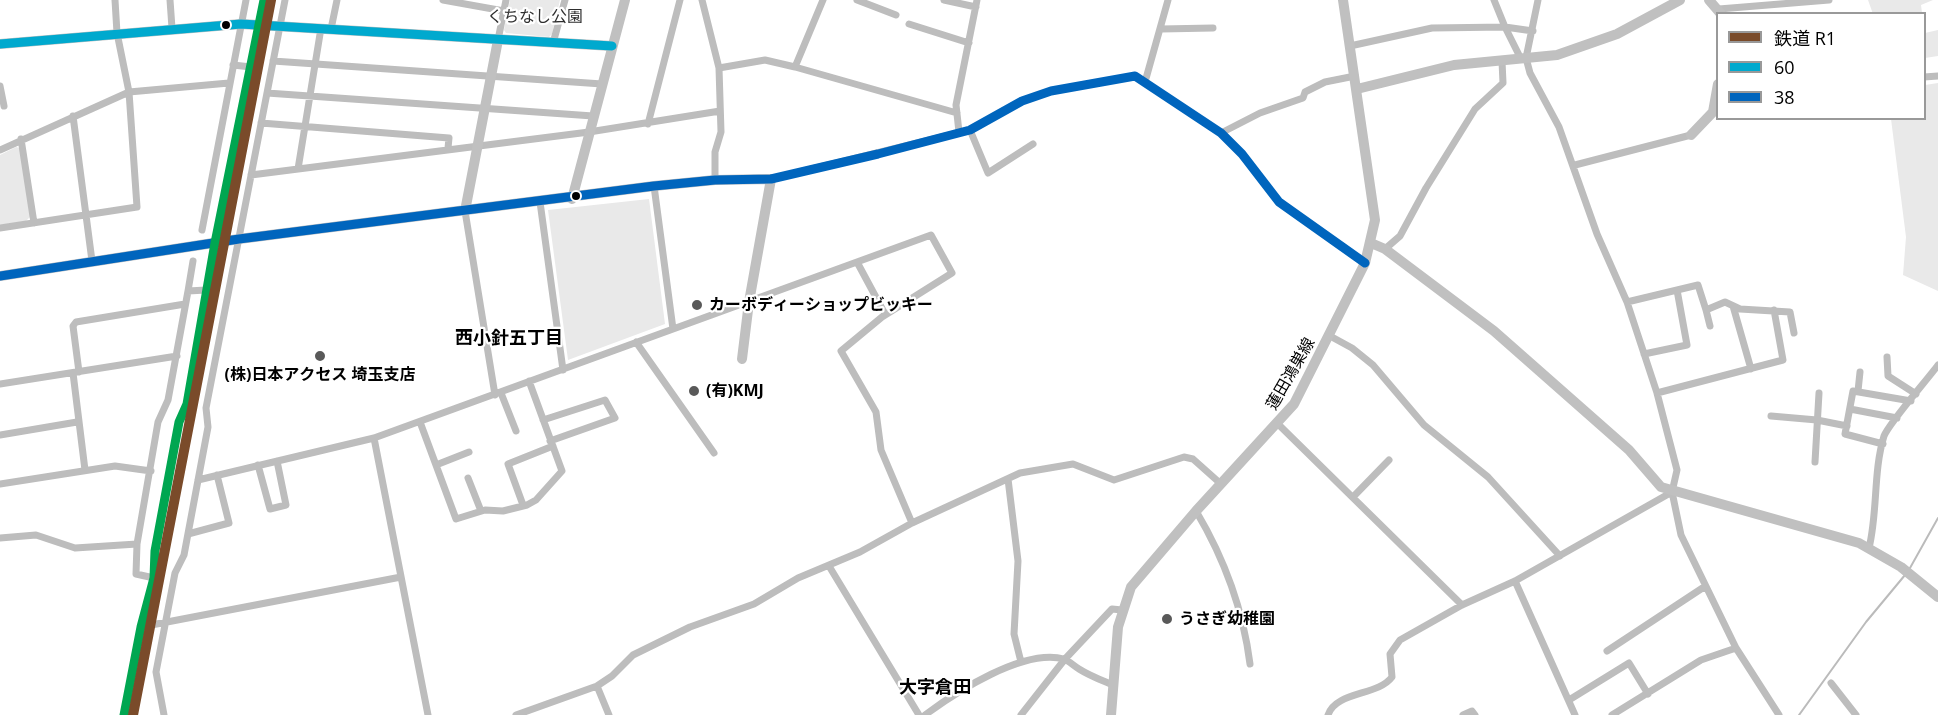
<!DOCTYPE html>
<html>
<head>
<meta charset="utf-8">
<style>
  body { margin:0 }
  #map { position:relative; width:1938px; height:715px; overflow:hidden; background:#fff; font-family:"Open Sans","Noto Sans JP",sans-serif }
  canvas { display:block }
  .legend { position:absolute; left:1716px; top:12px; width:210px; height:108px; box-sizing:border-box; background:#fff; border:2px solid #999; margin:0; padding:8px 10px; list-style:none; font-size:18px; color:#000 }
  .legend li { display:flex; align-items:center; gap:12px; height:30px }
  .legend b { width:30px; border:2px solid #999 }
</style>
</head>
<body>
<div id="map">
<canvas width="1938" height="715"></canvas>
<ul class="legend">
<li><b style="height:8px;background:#7a4b2a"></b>鉄道 R1</li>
<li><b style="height:8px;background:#00a9ce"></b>60</li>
<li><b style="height:8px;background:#0065bd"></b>38</li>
</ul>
</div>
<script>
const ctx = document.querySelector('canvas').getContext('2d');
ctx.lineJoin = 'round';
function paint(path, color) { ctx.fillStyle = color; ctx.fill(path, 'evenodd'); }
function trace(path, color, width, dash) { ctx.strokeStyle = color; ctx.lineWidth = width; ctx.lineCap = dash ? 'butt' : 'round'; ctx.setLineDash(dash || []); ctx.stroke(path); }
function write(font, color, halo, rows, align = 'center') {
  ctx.font = font + ' "Open Sans","Noto Sans JP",sans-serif'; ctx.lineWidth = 4.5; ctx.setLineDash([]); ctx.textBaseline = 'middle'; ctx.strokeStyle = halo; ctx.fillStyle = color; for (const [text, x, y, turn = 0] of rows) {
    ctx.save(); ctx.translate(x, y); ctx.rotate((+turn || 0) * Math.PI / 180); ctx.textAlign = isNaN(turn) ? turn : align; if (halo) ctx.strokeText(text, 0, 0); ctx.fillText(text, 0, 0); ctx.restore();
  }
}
paint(new Path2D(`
  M 510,0 L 560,0 L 552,34 L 549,37 L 506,33 L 504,30 Z
  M 1868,0 L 1933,0 L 1921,5 L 1922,13 L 1873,14 Z
  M 1938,30 L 1938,56 L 1925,58 L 1925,33 Z
  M 1938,83 L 1938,291 L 1903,275 L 1906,237 L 1891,119 L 1924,118 L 1925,85 Z
  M 16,147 L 20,148 L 30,217 L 26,221 L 0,225 L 0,155 Z
  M 649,199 L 665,324 L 568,360 L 548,210 Z`), '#e9e9e9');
trace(new Path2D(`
  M 1910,568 L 1938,518
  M 1799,715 L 1866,622 L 1905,575`), '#bbb', 2);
trace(new Path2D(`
  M 170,0 L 172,28
  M 443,0 L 504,11
  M 702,0 L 719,68 L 721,132 L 715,152 L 715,180
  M 857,0 L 896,15
  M 944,0 L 976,7
  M 1494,0 L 1505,27 L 1533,31
  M 1538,0 L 1526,58 L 1530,73 L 1559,127 L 1597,234 L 1627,302 L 1657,393 L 1677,470 L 1672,492 L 1681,535 L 1736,648 L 1779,715
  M 1719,9 L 1829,0
  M 909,24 L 969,43
  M 331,29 L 337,0
  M 1161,29 L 1213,28
  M 498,40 L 506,0
  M 553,43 L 565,0
  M 1350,46 L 1432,28 L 1505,27 L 1521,59
  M 273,61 L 602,84
  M 233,65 L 251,67
  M 795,67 L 957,113
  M 719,68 L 765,60 L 795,67 L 823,0
  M 1924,77 L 1938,76
  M 1145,82 L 1168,0
  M 0,86 L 4,106
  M 267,93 L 593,116
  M 73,116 L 92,261
  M 261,123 L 449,138 L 448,148
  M 648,124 L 680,0
  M 970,130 L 988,173 L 1033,144
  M 959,132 L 956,105 L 977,0
  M 1221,133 L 1260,113 L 1303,98 L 1305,92 L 1325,82 L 1355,76
  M 21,139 L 34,223
  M 0,150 L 129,92 L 229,83
  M 1575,165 L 1691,135
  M 298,169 L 321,28
  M 251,175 L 589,132 L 720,111
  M 771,179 L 970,130 L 1022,101 L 1051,91 L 1135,76 L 1221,133 L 1242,154 L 1279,202 L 1365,263
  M 654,186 L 673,329
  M 540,202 L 563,370
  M 465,211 L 495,395
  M 0,228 L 137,207 L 129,92 L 117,33 L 115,0
  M 202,230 L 246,0
  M 1385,249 L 1400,236 L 1426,188 L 1475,109 L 1503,83 L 1502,61
  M 857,262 L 885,314
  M 188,291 L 193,261
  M 1627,302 L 1698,285 L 1706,310 L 1725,302 L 1740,309 L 1790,312 L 1794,333
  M 1733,306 L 1751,369
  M 1706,310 L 1710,326
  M 1330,336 L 1352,348 L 1373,365 L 1424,425 L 1488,477 L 1560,556
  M 636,342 L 714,453
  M 1644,354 L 1687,345 L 1677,290
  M 1887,357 L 1888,376 L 1916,394
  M 79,372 L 73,326 L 76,322 L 185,304
  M 73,373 L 85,470
  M 0,384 L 177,356
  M 1858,391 L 1860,372
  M 501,393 L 516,431
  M 1657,393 L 1783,360 L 1774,310
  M 1850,409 L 1897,418
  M 1771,416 L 1817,420 L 1847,426
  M 543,420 L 605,400 L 615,418 L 550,441
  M 420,422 L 456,519 L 485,510 L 503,511 L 527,505 L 536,500 L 562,471 L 529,381
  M 1278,424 L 1462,605
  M 0,435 L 77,422
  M 374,438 L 428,715
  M 1883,444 L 1845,434 L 1853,391 L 1911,401
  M 1815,462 L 1819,393
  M 258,465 L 270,509 L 286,505 L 277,461
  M 436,465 L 469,452
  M 468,478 L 481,511
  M 1008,479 L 1018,561 L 1014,634 L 1021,662
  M 198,480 L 374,438 L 931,235 L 952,273 L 882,317 L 841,351 L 876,412 L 881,450 L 912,523
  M 0,484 L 115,466 L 151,471
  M 1353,497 L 1389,460
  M 523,505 L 508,464 L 553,446
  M 1196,511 C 1224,558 1243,609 1250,664
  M 188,534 L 229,523 L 217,475
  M 0,538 L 36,535 L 75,548 L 137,544
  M 1869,548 C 1878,511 1873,472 1884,436 C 1889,423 1927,380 1938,365
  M 829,566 L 919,715
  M 154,578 L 136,574 L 137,544 L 158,422 L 168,400 L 188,291 L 206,290
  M 1515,581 L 1575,715
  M 141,627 L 401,577
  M 1607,651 L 1704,587
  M 1831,683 L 1856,715
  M 597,686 L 609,715
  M 1569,700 L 1629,663 L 1648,694
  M 124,715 L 141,627 L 154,578 L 155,551 L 179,422 L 187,404 L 215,243 L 264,0
  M 164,715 L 156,672 L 175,573 L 184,555 L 208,427 L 206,408 L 285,0
  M 516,715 L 597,686 L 612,676 L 633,655 L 690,627 L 754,604 L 798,578 L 860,552 L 912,523 L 1020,473 L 1073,464 L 1114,480 L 1184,457 L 1193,459 L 1221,484
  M 925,715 C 956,692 1024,648 1064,659 C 1069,661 1074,666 1079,669 C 1090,676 1101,680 1113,685
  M 1021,715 L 1065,659 L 1112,609 L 1122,610
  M 1328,715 C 1336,691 1378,696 1392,677 L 1390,654 L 1400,640 L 1462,605 L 1515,581 L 1672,492
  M 1463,715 L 1472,711 L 1475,715
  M 1612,715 L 1701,660 L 1736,648`), '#bdbdbd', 7);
trace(new Path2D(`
  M 1709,0 L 1721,14
  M 0,44 L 241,24 L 612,46
  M 1357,89 L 1454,65 L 1557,55 L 1617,34 L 1680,0
  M 1691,135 L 1713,112 L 1718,84
  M 572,199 L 625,0
  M 465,211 L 498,40
  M 1371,243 L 1385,249 L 1494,331 L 1629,450 L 1661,487 L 1859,543 L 1901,567 L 1938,597
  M 0,276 L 239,239 L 654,186 L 715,180 L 771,179 L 749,302 L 742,359
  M 1111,715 L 1118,627 L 1131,587 L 1196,511 L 1294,404 L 1365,263 L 1375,220 L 1343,0`), '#c0c0c0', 10);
trace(new Path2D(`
  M 0,44 L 241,24 L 612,46`), '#00a9ce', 9);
trace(new Path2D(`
  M 0,276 L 239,239 L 654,186 L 715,180 L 771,179 L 878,154 L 970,130 L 1022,101 L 1051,91 L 1135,76 L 1221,133 L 1242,154 L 1279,202 L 1365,263`), '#0065bd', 9);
trace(new Path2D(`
  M 124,715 L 141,627 L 154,578 L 155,551 L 179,422 L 187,404 L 215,243 L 264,0`), '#00a651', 9);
trace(new Path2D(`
  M 133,715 L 271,0`), '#7a4b2a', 10);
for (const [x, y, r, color] of [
  [226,25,5,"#000"],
  [576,196,5,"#000"],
  [697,305,6,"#595959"],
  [320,356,6,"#595959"],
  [694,391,6,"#595959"],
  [1167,619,6,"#595959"]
]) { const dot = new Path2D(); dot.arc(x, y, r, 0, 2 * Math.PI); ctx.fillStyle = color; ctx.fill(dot); trace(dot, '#fff', 2); }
write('16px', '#2e2e2e', '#fff', [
  ["くちなし公園",535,17]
]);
write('bold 16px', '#000', '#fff', [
  ["カーボディーショップビッキー",709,305],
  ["(株)日本アクセス 埼玉支店",320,375,"center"],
  ["(有)KMJ",706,391],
  ["うさぎ幼稚園",1179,619]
], 'left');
write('16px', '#000', '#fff', [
  ["蓮田鴻巣線",1291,374,-60]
]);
write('bold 18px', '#000', '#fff', [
  ["西小針五丁目",509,339],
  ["大字倉田",935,688]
]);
</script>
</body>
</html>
